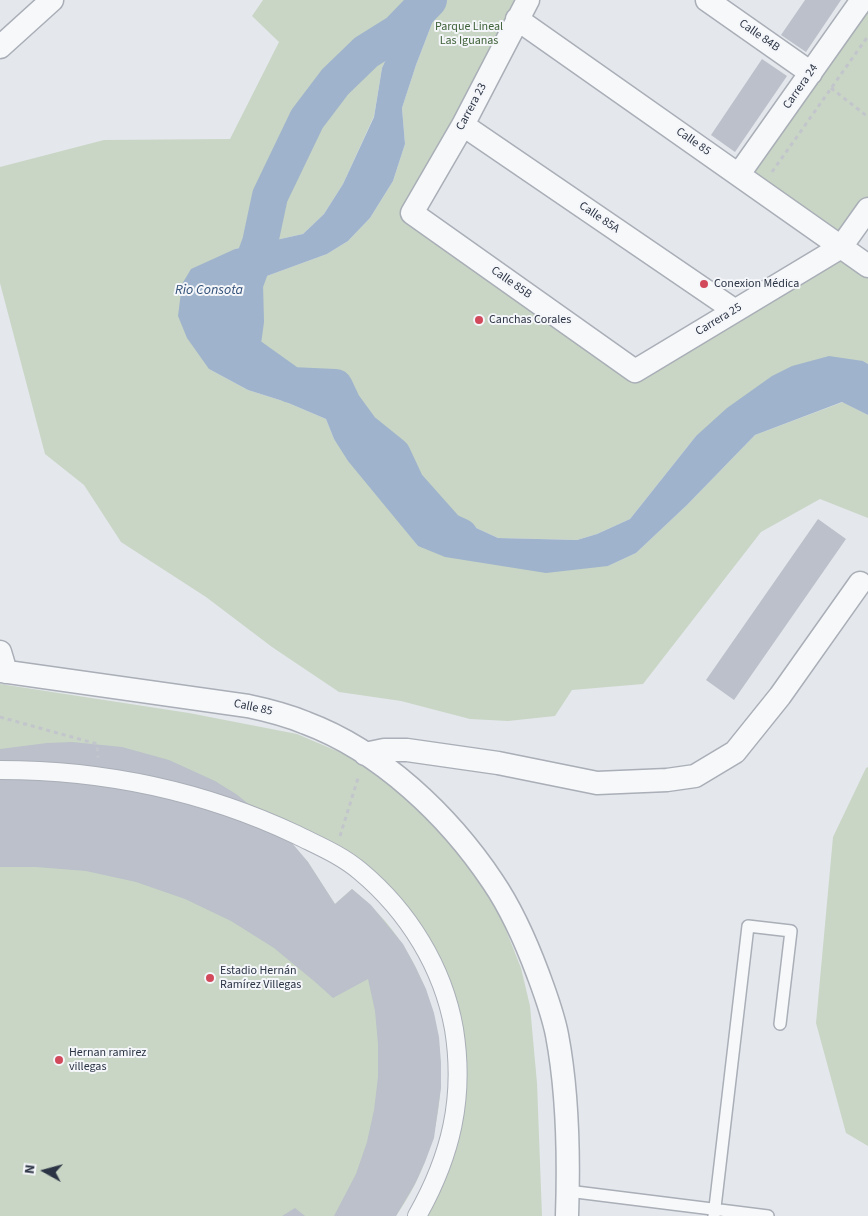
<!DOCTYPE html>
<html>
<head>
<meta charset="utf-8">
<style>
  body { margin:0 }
  #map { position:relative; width:868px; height:1216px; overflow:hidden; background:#e4e7ec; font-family:"Source Sans 3",sans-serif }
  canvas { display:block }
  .north { position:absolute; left:20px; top:1146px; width:50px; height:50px; -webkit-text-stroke:4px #f4f6f9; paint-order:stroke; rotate:277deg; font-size:14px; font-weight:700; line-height:20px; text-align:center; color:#2b3445 }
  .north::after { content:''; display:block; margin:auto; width:18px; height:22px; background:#2b3445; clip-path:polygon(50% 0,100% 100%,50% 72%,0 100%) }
</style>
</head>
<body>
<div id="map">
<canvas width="868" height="1216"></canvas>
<div class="north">N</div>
</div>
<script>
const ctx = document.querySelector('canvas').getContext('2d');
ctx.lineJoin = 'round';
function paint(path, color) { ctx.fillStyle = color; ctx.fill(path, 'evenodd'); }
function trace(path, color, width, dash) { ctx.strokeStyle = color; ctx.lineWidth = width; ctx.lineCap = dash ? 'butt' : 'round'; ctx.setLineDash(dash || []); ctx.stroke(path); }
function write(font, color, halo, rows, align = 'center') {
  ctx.font = font + ' "Source Sans 3",sans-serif'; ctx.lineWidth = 4; ctx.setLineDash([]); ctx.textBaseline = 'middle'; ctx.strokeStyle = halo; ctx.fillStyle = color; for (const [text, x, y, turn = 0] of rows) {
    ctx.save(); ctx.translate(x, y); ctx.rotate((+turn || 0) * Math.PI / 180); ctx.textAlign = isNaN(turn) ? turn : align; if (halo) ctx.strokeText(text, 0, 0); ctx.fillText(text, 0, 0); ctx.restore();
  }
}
paint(new Path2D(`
  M 263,0 L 413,0 L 382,68 L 374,116 L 343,184 L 324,214 L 303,234 L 235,249 L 209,369 L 248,390 L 286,402 L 326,419 L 334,439 L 418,546 L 608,566 L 636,553 L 687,505 L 755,435 L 843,402 L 868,415 L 868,518 L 820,499 L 761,532 L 643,684 L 572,690 L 555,716 L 508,721 L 470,719 L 401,701 L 339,692 L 272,647 L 206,597 L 121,542 L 84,485 L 45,454 L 0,283 L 0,167 L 104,140 L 230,139 L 279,42 L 252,16 Z
  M 441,0 L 528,0 L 412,213 L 635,371 L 841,247 L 739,174 L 868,0 L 868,209 L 841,247 L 868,266 L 868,364 L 863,361 L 696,436 L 630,519 L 597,534 L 577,540 L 498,538 L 422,503 L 362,430 L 343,404 L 335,387 L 322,372 L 262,365 L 242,350 L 230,332 L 230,309 L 245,284 L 327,254 L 348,241 L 370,218 L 393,181 L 405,144 L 402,108 L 416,65 Z
  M 0,684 L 189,713 L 297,734 L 351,757 L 410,800 L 437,825 L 485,886 L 504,925 L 521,968 L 530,1006 L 537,1083 L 542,1216 L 417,1216 L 456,1106 L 444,989 L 381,890 L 276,826 L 308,862 L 335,904 L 352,889 C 371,905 389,923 403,945 C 456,1027 453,1137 396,1216 L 0,1216 Z
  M 868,767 L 868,1146 L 846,1133 L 816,1023 L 833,837 L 866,768 Z`), '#c9d6c5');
paint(new Path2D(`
  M 413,0 L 441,0 L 416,65 L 402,108 L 405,144 L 393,181 L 370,218 L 348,241 L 327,254 L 245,284 L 230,309 L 230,332 L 242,350 L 262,365 L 322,372 L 335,387 L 343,404 L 362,430 L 422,503 L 498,538 L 577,540 L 597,534 L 630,519 L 696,436 L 727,408 L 772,376 L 792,366 L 829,356 L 863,361 L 868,364 L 868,415 L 842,402 L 755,435 L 687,505 L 636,553 L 608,566 L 546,573 L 445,557 L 418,546 L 348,461 L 334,439 L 326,419 L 286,402 L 248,390 L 209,369 L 187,338 L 178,316 L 182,284 L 191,269 L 235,249 L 303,234 L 324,214 L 343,184 L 374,117 L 382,68 Z`), '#9fb4cc');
trace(new Path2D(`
  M 429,0 L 398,32 L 366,52 L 335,82 L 307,119 L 270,196 L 260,243 L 245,284 L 246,321 L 242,350 L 291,385 L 335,387 L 343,404 L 362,430 L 393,455 L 407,485 L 447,530 L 460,536`), '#9fb4cc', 36);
paint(new Path2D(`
  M 805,0 L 841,0 L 806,52 L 781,35 Z
  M 762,59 L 787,76 L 735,152 L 711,135 Z
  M 818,519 L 846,539 L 734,700 L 706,680 Z
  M 72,742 L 122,747 L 169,760 L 215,781 L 236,794 L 275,825 L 292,843 L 308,862 L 335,904 L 352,889 L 371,905 L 403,944 L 415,966 L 426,989 L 434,1013 L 439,1037 L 441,1063 L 441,1088 L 434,1138 L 425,1162 L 415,1184 L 396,1216 L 334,1216 L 356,1174 L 367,1142 L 374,1110 L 378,1077 L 378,1044 L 375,1011 L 368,979 L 333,998 L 314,981 L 274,948 L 231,921 L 185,899 L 136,882 L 86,871 L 36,867 L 0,867 L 0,749 L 47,743 Z
  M 295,1208 L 305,1216 L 282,1216 Z`), '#bbc0ca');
const service = new Path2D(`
  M 568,1191 L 768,1216
  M 714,1216 L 748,926 L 791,931 L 780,1024`);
const pedestrian = new Path2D(`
  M 0,770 C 103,770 204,791 297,835 C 319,846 341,855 360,871 C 408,911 443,967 454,1029 C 465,1098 451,1156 417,1216`);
const minor = new Path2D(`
  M 528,0 L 463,125 L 412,213 L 635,371 L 841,247 L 868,209
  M 707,0 L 811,73
  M 517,19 L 868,266
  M 0,47 L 52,0
  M 463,125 L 734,310
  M 739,174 L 862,0
  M 0,652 L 6,672
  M 0,671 L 248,706 C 267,710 287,715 306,723 C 381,751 449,816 493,882 C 512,910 526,942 538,974 C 545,993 553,1014 557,1035 C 568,1093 569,1158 567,1216
  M 365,754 L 384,750 L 407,750 L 498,763 L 597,783 L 667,780 L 695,776 L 735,752 L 780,696 L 860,583`);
trace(service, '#a9aeb7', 14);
trace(pedestrian, '#a9aeb7', 20);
trace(minor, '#a9aeb7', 25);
trace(new Path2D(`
  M 831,88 L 868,117
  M 772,172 L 868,36
  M 0,717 L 97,744 L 98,758
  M 340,836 L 359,775`), '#c2c5cb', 3, [4, 4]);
trace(service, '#f7f8fa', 11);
trace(pedestrian, '#f7f8fa', 18);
trace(minor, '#f7f8fa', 22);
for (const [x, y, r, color] of [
  [704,284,5,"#d1495b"],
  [479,320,5,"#d1495b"],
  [210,978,5,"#d1495b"],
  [59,1060,5,"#d1495b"]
]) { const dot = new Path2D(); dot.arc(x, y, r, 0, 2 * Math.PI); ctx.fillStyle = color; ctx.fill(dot); trace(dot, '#f4f6f9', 2); }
write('12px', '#3f6138', '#f4f6f9', [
  ["Parque Lineal",469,27],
  ["Las Iguanas",469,41]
]);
write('12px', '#2b3445', '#f4f6f9', [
  ["Calle 84B",759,36,35],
  ["Carrera 24",801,87,-55],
  ["Carrera 23",472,107,-62],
  ["Calle 85",693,142,35],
  ["Calle 85A",599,218,34],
  ["Calle 85B",511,283,35],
  ["Carrera 25",719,320,-31],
  ["Calle 85",253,708,12]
]);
write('12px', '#2b3445', '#f4f6f9', [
  ["Conexion Médica",714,284],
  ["Canchas Corales",489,320],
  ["Estadio Hernán",220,971],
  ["Ramírez Villegas",220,985],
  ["Hernan ramirez",69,1053],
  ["villegas",69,1067]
], 'left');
write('italic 14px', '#34527a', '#f4f6f9', [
  ["Rio Consota",209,291]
]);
</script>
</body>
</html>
